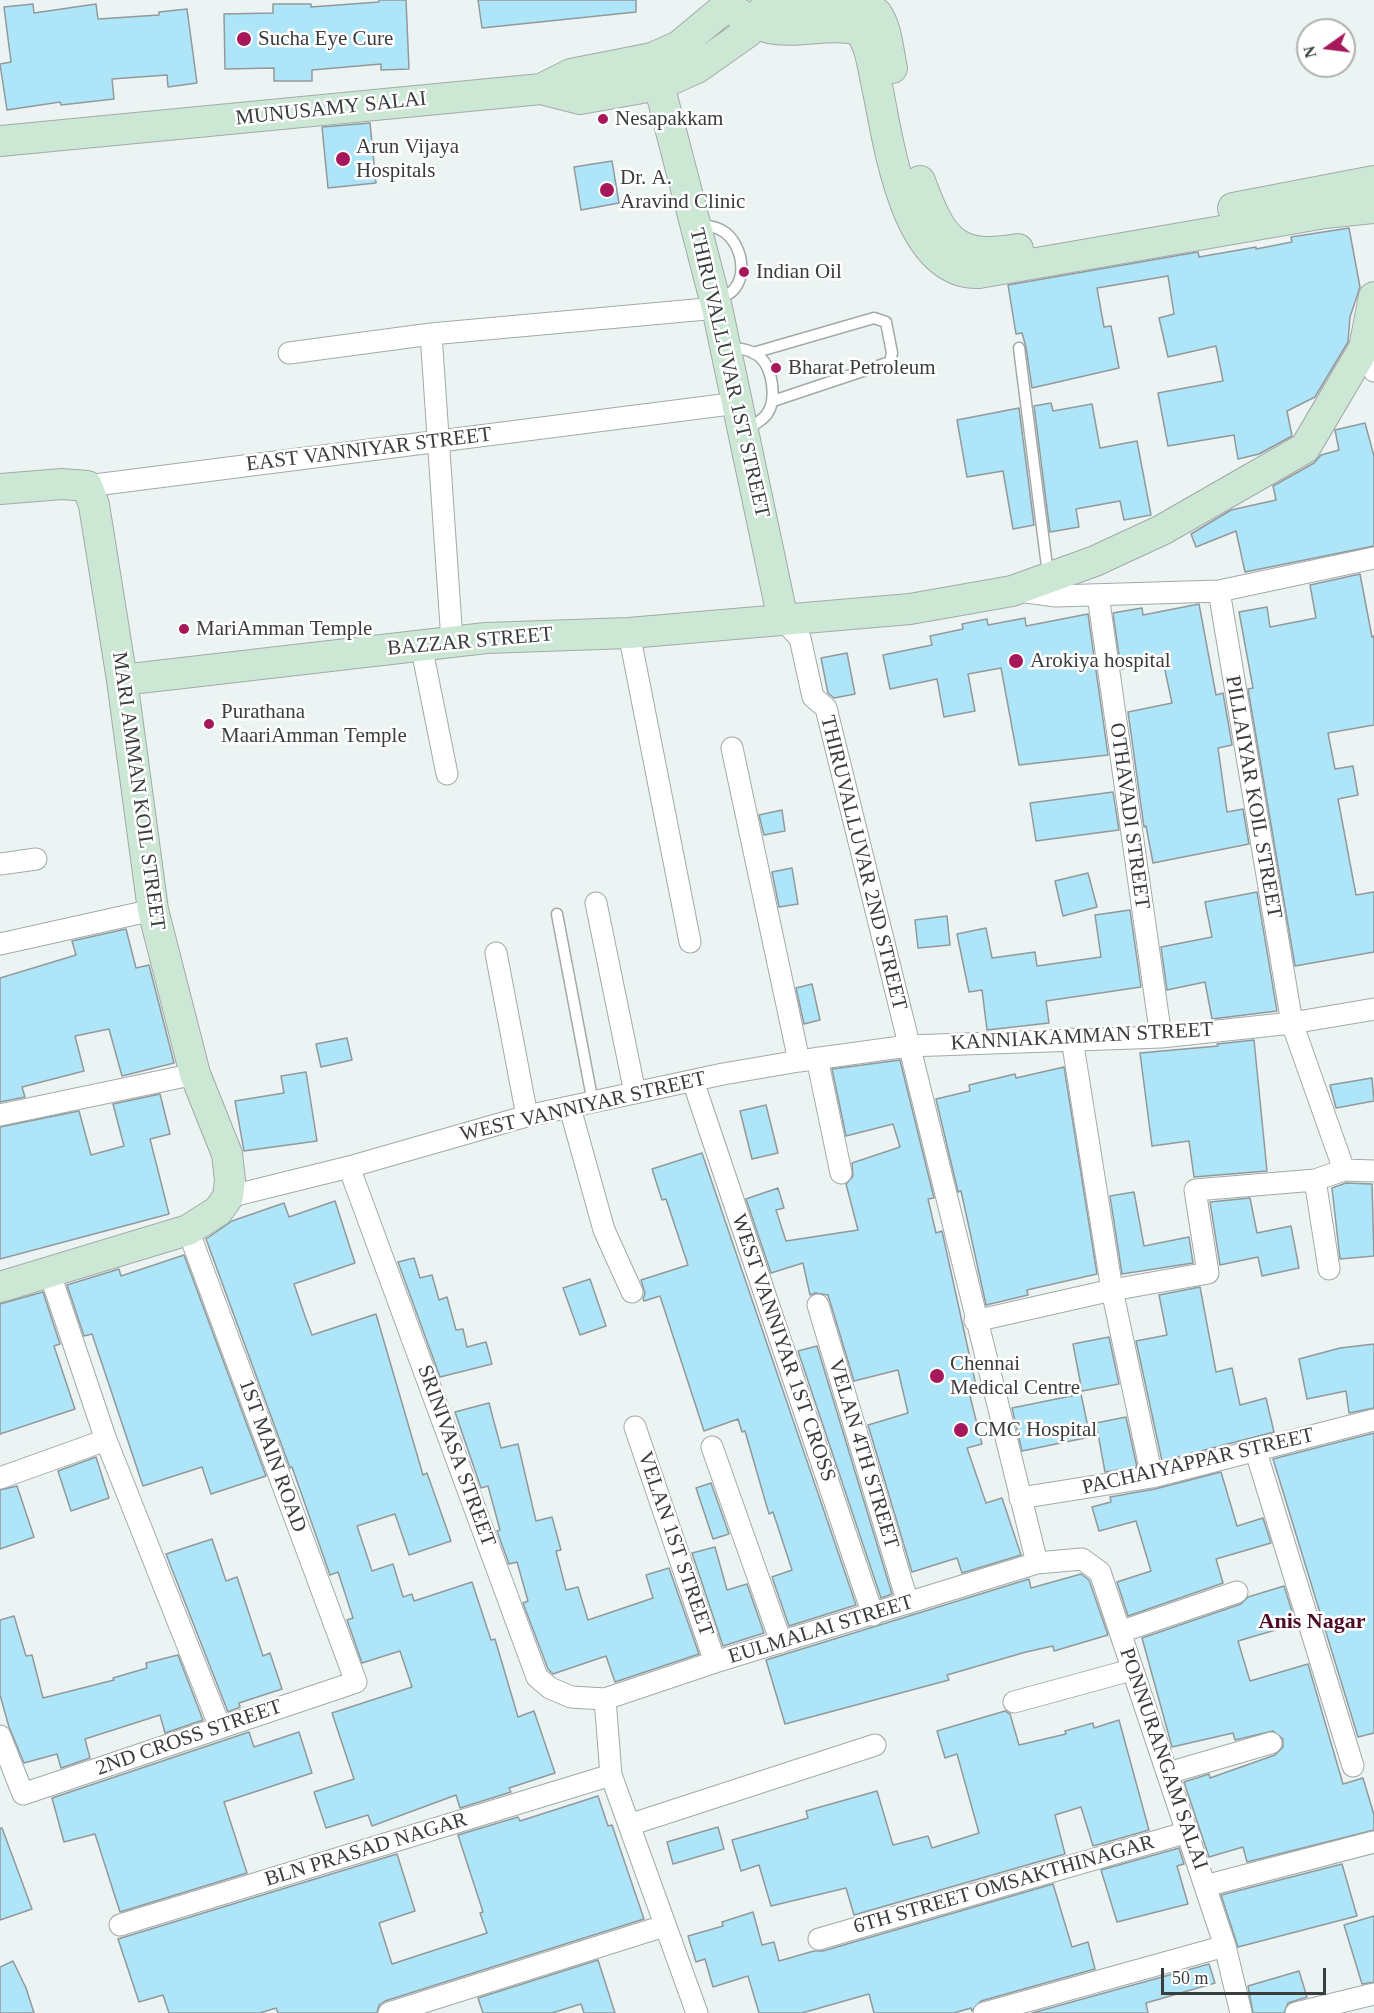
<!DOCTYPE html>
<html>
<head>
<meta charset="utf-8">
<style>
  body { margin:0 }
  #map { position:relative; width:1374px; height:2013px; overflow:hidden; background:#ecf4f3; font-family:Georgia,serif }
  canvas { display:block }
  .north { position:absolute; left:1296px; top:18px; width:60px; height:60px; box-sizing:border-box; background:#fff; border:2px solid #b0b1b1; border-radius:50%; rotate:256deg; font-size:16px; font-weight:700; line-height:24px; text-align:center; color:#3a3d3d }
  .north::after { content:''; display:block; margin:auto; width:21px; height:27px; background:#a6185a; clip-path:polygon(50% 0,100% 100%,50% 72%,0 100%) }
  .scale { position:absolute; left:1161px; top:1968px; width:165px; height:27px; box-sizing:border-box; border:3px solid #3a3d3d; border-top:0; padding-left:8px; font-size:18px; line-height:21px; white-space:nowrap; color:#3a3d3d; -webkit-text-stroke:4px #fff; paint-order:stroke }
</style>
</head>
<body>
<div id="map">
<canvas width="1374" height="2013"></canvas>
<div class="north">N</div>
<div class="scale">50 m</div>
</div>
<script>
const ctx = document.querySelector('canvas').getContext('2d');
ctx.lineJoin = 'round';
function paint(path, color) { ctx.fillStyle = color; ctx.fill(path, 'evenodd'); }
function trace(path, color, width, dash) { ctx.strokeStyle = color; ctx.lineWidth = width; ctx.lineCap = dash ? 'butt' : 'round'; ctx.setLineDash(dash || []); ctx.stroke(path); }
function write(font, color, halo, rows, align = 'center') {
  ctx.font = font + ' Georgia,serif'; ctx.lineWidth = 5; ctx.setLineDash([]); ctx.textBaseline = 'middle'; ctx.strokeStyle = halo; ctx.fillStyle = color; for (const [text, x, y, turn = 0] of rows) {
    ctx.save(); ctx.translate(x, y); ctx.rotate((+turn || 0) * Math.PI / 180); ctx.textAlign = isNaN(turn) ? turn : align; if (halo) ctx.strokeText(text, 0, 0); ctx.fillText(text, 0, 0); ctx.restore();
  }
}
const building = new Path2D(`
  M 379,0 L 406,0 L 409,69 L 381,70 L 381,64 L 312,70 L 312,81 L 274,81 L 274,68 L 225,69 L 224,14 L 273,13 L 273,4 L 311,4 L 311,7 L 379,2 Z
  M 478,0 L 636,0 L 636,12 L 482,28 Z
  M 33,4 L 34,13 L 96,4 L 98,19 L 159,15 L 159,12 L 187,9 L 197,83 L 168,87 L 167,75 L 112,79 L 114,99 L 61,105 L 60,102 L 7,110 L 0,64 L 11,62 L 4,7 Z
  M 370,123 L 376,183 L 328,188 L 322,127 Z
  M 612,161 L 619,203 L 581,210 L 574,167 Z
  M 1349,228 L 1360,287 L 1350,317 L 1348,342 L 1315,397 L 1287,411 L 1292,436 L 1259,454 L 1238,459 L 1234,435 L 1168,446 L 1158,393 L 1223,381 L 1216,346 L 1168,357 L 1159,318 L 1174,314 L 1168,276 L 1097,288 L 1104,327 L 1111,326 L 1119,368 L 1032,388 L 1026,347 L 1022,333 L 1016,334 L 1008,285 L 1198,252 L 1199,257 L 1256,247 L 1256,249 L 1292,242 L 1291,237 Z
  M 1051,403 L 1053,411 L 1092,404 L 1100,448 L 1137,441 L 1151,515 L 1124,520 L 1120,501 L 1076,509 L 1079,527 L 1050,532 L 1034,406 Z
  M 1019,408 L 1034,525 L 1013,529 L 1003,471 L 967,477 L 957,420 Z
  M 1365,423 L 1374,456 L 1374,546 L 1245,572 L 1236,531 L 1196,547 L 1191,534 L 1231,510 L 1276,500 L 1273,486 L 1314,463 L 1321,455 L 1339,450 L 1335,430 Z
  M 1360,574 L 1372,637 L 1374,636 L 1374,725 L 1328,733 L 1335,769 L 1353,766 L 1358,795 L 1338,799 L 1356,895 L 1374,892 L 1374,952 L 1295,966 L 1248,689 L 1253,688 L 1239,612 L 1267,607 L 1270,627 L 1316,618 L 1310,585 Z
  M 1199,604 L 1216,695 L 1223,693 L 1232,745 L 1218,748 L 1227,812 L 1243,809 L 1249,844 L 1153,863 L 1146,826 L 1144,827 L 1128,712 L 1172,703 L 1163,661 L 1121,669 L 1113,613 L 1142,608 L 1143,615 Z
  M 1088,614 L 1108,755 L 1019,765 L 1001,668 L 968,674 L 975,711 L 944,717 L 937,679 L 890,689 L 883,655 L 932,645 L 930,636 L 963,629 L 962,624 L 987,619 L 988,625 L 1025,618 L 1026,626 Z
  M 847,653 L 855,694 L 834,698 L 828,693 L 821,658 Z
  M 1113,792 L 1119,830 L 1036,841 L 1030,803 Z
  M 782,810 L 785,831 L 764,835 L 759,815 Z
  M 792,868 L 798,904 L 779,907 L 772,872 Z
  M 1088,873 L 1097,907 L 1063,916 L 1055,881 Z
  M 1257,892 L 1277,1011 L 1212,1019 L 1205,982 L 1167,990 L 1161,947 L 1212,937 L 1205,902 Z
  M 1130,910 L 1141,987 L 1046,1001 L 1049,1023 L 987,1030 L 982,990 L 969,992 L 957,934 L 986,928 L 992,958 L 1035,952 L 1037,966 L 1101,957 L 1095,915 Z
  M 947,916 L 950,945 L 918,948 L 915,920 Z
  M 126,929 L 136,968 L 149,965 L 174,1063 L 122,1076 L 109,1029 L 75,1036 L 84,1071 L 22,1087 L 25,1097 L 0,1102 L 0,978 L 76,955 L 72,941 Z
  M 812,984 L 820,1020 L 804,1024 L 796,988 Z
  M 347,1038 L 352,1060 L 321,1067 L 316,1044 Z
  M 1254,1040 L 1267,1171 L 1194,1177 L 1189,1141 L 1152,1146 L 1140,1053 L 1218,1046 L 1217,1044 Z
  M 900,1060 L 934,1198 L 928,1199 L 936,1233 L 942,1231 L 977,1390 L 969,1392 L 982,1444 L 967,1448 L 986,1503 L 1002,1498 L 1021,1555 L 962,1573 L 957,1558 L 912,1572 L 868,1425 L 908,1413 L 898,1370 L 854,1381 L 828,1295 L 815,1293 L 810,1295 L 803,1263 L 771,1273 L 746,1199 L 778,1188 L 784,1208 L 776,1210 L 786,1241 L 858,1230 L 846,1184 L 853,1176 L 852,1163 L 900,1147 L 893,1124 L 846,1136 L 832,1069 Z
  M 1064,1067 L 1097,1274 L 1027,1290 L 1028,1295 L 986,1305 L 961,1191 L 958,1192 L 936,1099 L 970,1091 L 969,1085 L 1015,1074 L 1016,1078 Z
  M 306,1072 L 317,1141 L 244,1151 L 235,1101 L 284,1093 L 281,1076 Z
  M 1372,1078 L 1374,1101 L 1336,1108 L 1330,1085 Z
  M 160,1094 L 170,1134 L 150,1139 L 169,1214 L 0,1259 L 0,1127 L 79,1111 L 91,1155 L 124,1146 L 113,1104 Z
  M 766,1105 L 778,1153 L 752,1159 L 740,1111 Z
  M 702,1153 L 856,1605 L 789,1626 L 772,1577 L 792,1570 L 773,1512 L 769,1514 L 745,1431 L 742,1432 L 738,1419 L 704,1431 L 660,1296 L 644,1301 L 643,1299 L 645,1293 L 641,1280 L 688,1265 L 666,1199 L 662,1200 L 652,1169 Z
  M 1346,1183 L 1372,1184 L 1374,1256 L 1340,1259 L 1332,1188 Z
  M 1134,1192 L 1144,1246 L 1189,1237 L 1193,1263 L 1122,1274 L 1110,1196 Z
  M 1250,1198 L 1257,1233 L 1291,1226 L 1299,1268 L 1262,1276 L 1258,1257 L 1220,1265 L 1210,1202 Z
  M 335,1201 L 355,1263 L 294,1284 L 306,1319 L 312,1335 L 376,1314 L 423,1475 L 427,1473 L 451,1541 L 409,1555 L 395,1514 L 357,1526 L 372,1571 L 393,1564 L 403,1597 L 412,1594 L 414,1601 L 472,1582 L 491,1640 L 495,1639 L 518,1717 L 534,1711 L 555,1773 L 509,1788 L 511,1792 L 460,1808 L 456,1795 L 372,1826 L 368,1815 L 326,1828 L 314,1792 L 354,1779 L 332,1713 L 412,1687 L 400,1651 L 362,1663 L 347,1620 L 353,1618 L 338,1572 L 330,1575 L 292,1467 L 290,1468 L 206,1239 L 232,1221 L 284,1203 L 289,1217 Z
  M 184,1255 L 266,1476 L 211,1494 L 202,1467 L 143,1486 L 92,1334 L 84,1336 L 67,1285 L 119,1269 L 121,1276 Z
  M 414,1258 L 420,1278 L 432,1275 L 439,1300 L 447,1297 L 456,1330 L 463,1329 L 467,1347 L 486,1342 L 492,1364 L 440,1377 L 398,1262 Z
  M 590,1279 L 606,1326 L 580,1335 L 563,1288 Z
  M 1200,1287 L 1216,1372 L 1232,1368 L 1240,1405 L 1266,1398 L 1274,1432 L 1162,1461 L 1136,1341 L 1167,1335 L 1159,1295 Z
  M 43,1292 L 60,1344 L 54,1346 L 75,1409 L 0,1434 L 0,1304 Z
  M 1109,1337 L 1119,1384 L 1082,1391 L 1073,1344 Z
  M 1374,1344 L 1374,1408 L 1349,1413 L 1346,1391 L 1307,1399 L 1299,1359 L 1340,1348 Z
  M 817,1346 L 892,1594 L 881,1598 L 798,1351 Z
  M 1081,1394 L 1090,1437 L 1022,1451 L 1012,1408 Z
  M 489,1403 L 501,1448 L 518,1444 L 536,1521 L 552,1517 L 561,1550 L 556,1551 L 566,1590 L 578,1587 L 588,1620 L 653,1598 L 646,1575 L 669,1568 L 699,1654 L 615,1682 L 606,1656 L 553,1674 L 548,1669 L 523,1603 L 528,1601 L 517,1562 L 509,1564 L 497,1531 L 500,1530 L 488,1486 L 481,1488 L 455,1412 Z
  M 1126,1417 L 1137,1467 L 1105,1472 L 1096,1423 Z
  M 1374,1433 L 1374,1733 L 1358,1737 L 1273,1459 Z
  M 96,1457 L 109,1498 L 71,1511 L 58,1471 Z
  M 1221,1472 L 1237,1526 L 1263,1518 L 1271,1543 L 1216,1559 L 1223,1583 L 1128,1616 L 1117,1582 L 1151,1571 L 1136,1521 L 1099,1531 L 1092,1507 L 1111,1502 L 1110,1497 L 1155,1489 Z
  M 711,1483 L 729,1534 L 713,1539 L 696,1488 Z
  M 17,1486 L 34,1537 L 0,1549 L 0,1490 Z
  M 212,1539 L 226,1581 L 237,1577 L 263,1656 L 270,1653 L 282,1689 L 239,1703 L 240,1707 L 228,1712 L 166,1554 Z
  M 715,1547 L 727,1590 L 747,1584 L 764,1633 L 723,1646 L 692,1553 Z
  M 1081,1574 L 1089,1580 L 1108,1635 L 1054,1651 L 1053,1646 L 1026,1652 L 947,1675 L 949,1680 L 785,1724 L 766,1660 L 1029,1579 L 1031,1588 Z
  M 1284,1586 L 1296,1624 L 1238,1641 L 1250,1681 L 1308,1664 L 1343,1784 L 1363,1778 L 1374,1815 L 1374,1830 L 1247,1862 L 1243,1847 L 1209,1857 L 1184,1782 L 1209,1774 L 1210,1778 L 1275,1755 L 1283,1747 L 1283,1739 L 1273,1731 L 1235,1740 L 1233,1733 L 1172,1747 L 1142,1638 L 1241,1604 L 1248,1597 Z
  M 14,1616 L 26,1656 L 32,1655 L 43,1698 L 114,1680 L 113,1678 L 147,1668 L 146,1663 L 178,1655 L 203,1720 L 165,1733 L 160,1715 L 85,1739 L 90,1758 L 61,1768 L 57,1754 L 24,1763 L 9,1727 L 0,1695 L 0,1620 Z
  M 1005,1711 L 1010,1714 L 1019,1745 L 1066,1734 L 1065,1731 L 1093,1723 L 1094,1728 L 1119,1720 L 1149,1830 L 1093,1846 L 1081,1807 L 1055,1815 L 1065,1854 L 854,1915 L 846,1888 L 771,1906 L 759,1865 L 741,1871 L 732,1840 L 808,1818 L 806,1811 L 877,1791 L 893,1845 L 928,1836 L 932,1848 L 979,1833 L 957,1754 L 945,1758 L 937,1731 Z
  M 249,1732 L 254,1747 L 299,1732 L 312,1773 L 224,1802 L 247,1873 L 120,1912 L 95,1834 L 64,1842 L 52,1798 Z
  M 598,1796 L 608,1826 L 612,1825 L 644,1919 L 385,2001 L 379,2005 L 377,2013 L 278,2013 L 276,2008 L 260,2013 L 169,2013 L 163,1995 L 139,2002 L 118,1939 L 397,1854 L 415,1911 L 379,1923 L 392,1964 L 487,1933 L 480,1913 L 483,1912 L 458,1835 L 518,1817 L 520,1821 Z
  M 718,1827 L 724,1849 L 673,1864 L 667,1842 Z
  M 0,1828 L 2,1828 L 32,1909 L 0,1920 Z
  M 1179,1848 L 1184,1864 L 1177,1866 L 1188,1904 L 1117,1922 L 1101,1870 Z
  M 1342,1864 L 1357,1916 L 1238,1947 L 1221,1895 Z
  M 1053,1884 L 1072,1947 L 1088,1942 L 1095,1969 L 981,2001 L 972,2011 L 971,2008 L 954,2013 L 874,2013 L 869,1994 L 802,2013 L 759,2013 L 748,1976 L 713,1987 L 705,1959 L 696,1962 L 688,1936 L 723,1926 L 722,1922 L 753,1912 L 762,1945 L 774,1942 L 779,1961 L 814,1951 L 823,1951 Z
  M 1374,1916 L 1374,1982 L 1362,1984 L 1344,1925 Z
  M 598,1960 L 615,2013 L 584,2013 L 581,2004 L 552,2013 L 483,2013 L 478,1998 Z
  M 13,1961 L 26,1988 L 34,2013 L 0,2013 L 0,1967 Z
  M 1209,1964 L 1215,1983 L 1146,2003 L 1148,2013 L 1032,2013 Z
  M 1299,1971 L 1307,1997 L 1288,2003 L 1284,2013 L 1253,2013 L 1248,1986 Z`);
paint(building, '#aee5f9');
trace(building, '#92999b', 1.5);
const lane = new Path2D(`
  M 698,224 C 705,226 715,226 721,230 C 746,243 752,294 716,298
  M 729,348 C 740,348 752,350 760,357 C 773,369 777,400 767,414 C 761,422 753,425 744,429
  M 1019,348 L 1048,574
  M 753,353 L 874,318 L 886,322 L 892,353 L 890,362 L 773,401
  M 557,914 L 593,1103`);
const street = new Path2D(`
  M 431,334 L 717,308
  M 1374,346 L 1364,348 L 1374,371
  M 289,353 L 431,334 L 452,641
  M 87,486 L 738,403
  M 1019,591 L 1056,596 L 1219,591 L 1292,1023 L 1344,1170 L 1374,1171
  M 1219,591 L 1374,558
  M 1098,595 L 1161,1037
  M 783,620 L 800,638 L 813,697 L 826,708 L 1037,1563
  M 629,633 L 690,942
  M 421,645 L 447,774
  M 732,748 L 799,1061
  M 0,864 L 36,859
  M 596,903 L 635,1093
  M 0,944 L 153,910
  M 496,953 L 527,1116
  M 1072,1039 L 1112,1290 L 1152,1477
  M 817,1058 L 841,1173
  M 693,1081 L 873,1615
  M 570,1108 L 604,1230 L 632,1292
  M 0,1115 L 195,1074
  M 349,1167 L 537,1677 L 550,1688 L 571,1697 L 605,1699 L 715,1662 L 1037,1563 L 1082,1559 L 1100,1572 L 1225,1946 L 1241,2013
  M 1315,1180 L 1329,1269
  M 228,1197 L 349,1167 L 527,1116 L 723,1074 L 799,1061 L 908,1046 L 1161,1037 L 1292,1023 L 1374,1009
  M 49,1271 L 106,1440 L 220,1727
  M 818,1305 L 908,1603
  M 975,1321 L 1112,1290 L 1208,1273 L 1195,1190 L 1315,1180 L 1344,1170
  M 635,1427 L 715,1662
  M 712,1447 L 781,1642
  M 1256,1452 L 1353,1766
  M 0,1478 L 106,1440
  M 1020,1498 L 1152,1477 L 1374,1420
  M 1120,1632 L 1237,1592
  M 605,1699 L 611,1775 L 697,2013
  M 1014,1702 L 1131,1670
  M 0,1736 L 23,1794 L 356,1682 L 188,1230
  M 1168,1773 L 1271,1743
  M 629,1825 L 875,1745
  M 1205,1886 L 1374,1842
  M 120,1925 L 611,1775
  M 819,1939 L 1188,1832
  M 389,2013 L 664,1926
  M 984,2013 L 1225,1946
  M 1296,2013 L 1374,1994`);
const secondary = new Path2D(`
  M 779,0 C 789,3 800,6 811,5 C 831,4 864,0 877,14 C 887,28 888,51 892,68
  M 727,6 C 740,14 753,24 769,28 C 798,34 830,22 859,30 C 872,47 873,71 878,91 C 889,145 906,275 979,273 L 1325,213 L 1374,208
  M 652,58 L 717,308 L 783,620
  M 541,89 L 571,74 L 652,58 L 679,46 L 727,6 L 730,0
  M 0,141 L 541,89 L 580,99 L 659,85 L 697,68 L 748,32 L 770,0
  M 920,181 C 941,237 953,261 1018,249
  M 1233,208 L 1374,181
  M 0,489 L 62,484 L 87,486 L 94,505 L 122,680 L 153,910 L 195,1074 L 227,1154 L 230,1180 L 228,1197 L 218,1211 L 188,1230 L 0,1287
  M 122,680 L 486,638 L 629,633 L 910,609 L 1012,591 L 1095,561 L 1162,530 L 1305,448 L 1364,348 L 1374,297`);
trace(lane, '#a2aaa9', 13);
trace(street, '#a2aaa9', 23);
trace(secondary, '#a2aaa9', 32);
trace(lane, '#fff', 10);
trace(street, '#fff', 21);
trace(secondary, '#cce8d5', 30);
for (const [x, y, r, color] of [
  [244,39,8,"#a6185a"],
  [603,119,6,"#a6185a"],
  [343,159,8,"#a6185a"],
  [607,190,8,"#a6185a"],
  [744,272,6,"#a6185a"],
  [776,368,6,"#a6185a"],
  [184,629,6,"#a6185a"],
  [1016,661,8,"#a6185a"],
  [209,724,6,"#a6185a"],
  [937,1376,8,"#a6185a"],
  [961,1430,8,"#a6185a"]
]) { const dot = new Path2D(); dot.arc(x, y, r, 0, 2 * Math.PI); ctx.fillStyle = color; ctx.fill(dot); trace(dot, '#fff', 2); }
write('21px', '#3a3d3d', '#fff', [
  ["Sucha Eye Cure",258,39],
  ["Nesapakkam",615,119],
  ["Arun Vijaya",356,147],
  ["Hospitals",356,171],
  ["Dr. A.",620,178],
  ["Aravind Clinic",620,202],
  ["Indian Oil",756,272],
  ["Bharat Petroleum",788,368],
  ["MariAmman Temple",196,629],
  ["Arokiya hospital",1030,661],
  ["Purathana",221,712],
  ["MaariAmman Temple",221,736],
  ["Chennai",950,1364],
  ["Medical Centre",950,1388],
  ["CMC Hospital",974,1430]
], 'left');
write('21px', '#3a3d3d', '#fff', [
  ["MUNUSAMY SALAI",331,109,-6],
  ["THIRUVALLUVAR 1ST STREET",729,373,77],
  ["EAST VANNIYAR STREET",369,450,-7],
  ["BAZZAR STREET",470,642,-5],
  ["MARI AMMAN KOIL STREET",138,791,82],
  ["PILLAIYAR KOIL STREET",1253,797,80],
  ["OTHAVADI STREET",1129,816,82],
  ["THIRUVALLUVAR 2ND STREET",863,863,76],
  ["KANNIAKAMMAN STREET",1082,1037,-3],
  ["WEST VANNIYAR STREET",583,1107,-13],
  ["WEST VANNIYAR 1ST CROSS",783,1348,71],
  ["VELAN 4TH STREET",863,1454,73],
  ["1ST MAIN ROAD",272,1456,70],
  ["SRINIVASA STREET",456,1456,70],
  ["PACHAIYAPPAR STREET",1198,1462,-13],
  ["VELAN 1ST STREET",675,1544,71],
  ["EULMALAI STREET",821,1630,-17],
  ["2ND CROSS STREET",189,1738,-19],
  ["PONNURANGAM SALAI",1163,1759,71],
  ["BLN PRASAD NAGAR",366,1850,-17],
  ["6TH STREET OMSAKTHINAGAR",1004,1885,-16]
]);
write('bold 22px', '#4e0b28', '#fff', [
  ["Anis Nagar",1312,1622]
]);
</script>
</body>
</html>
